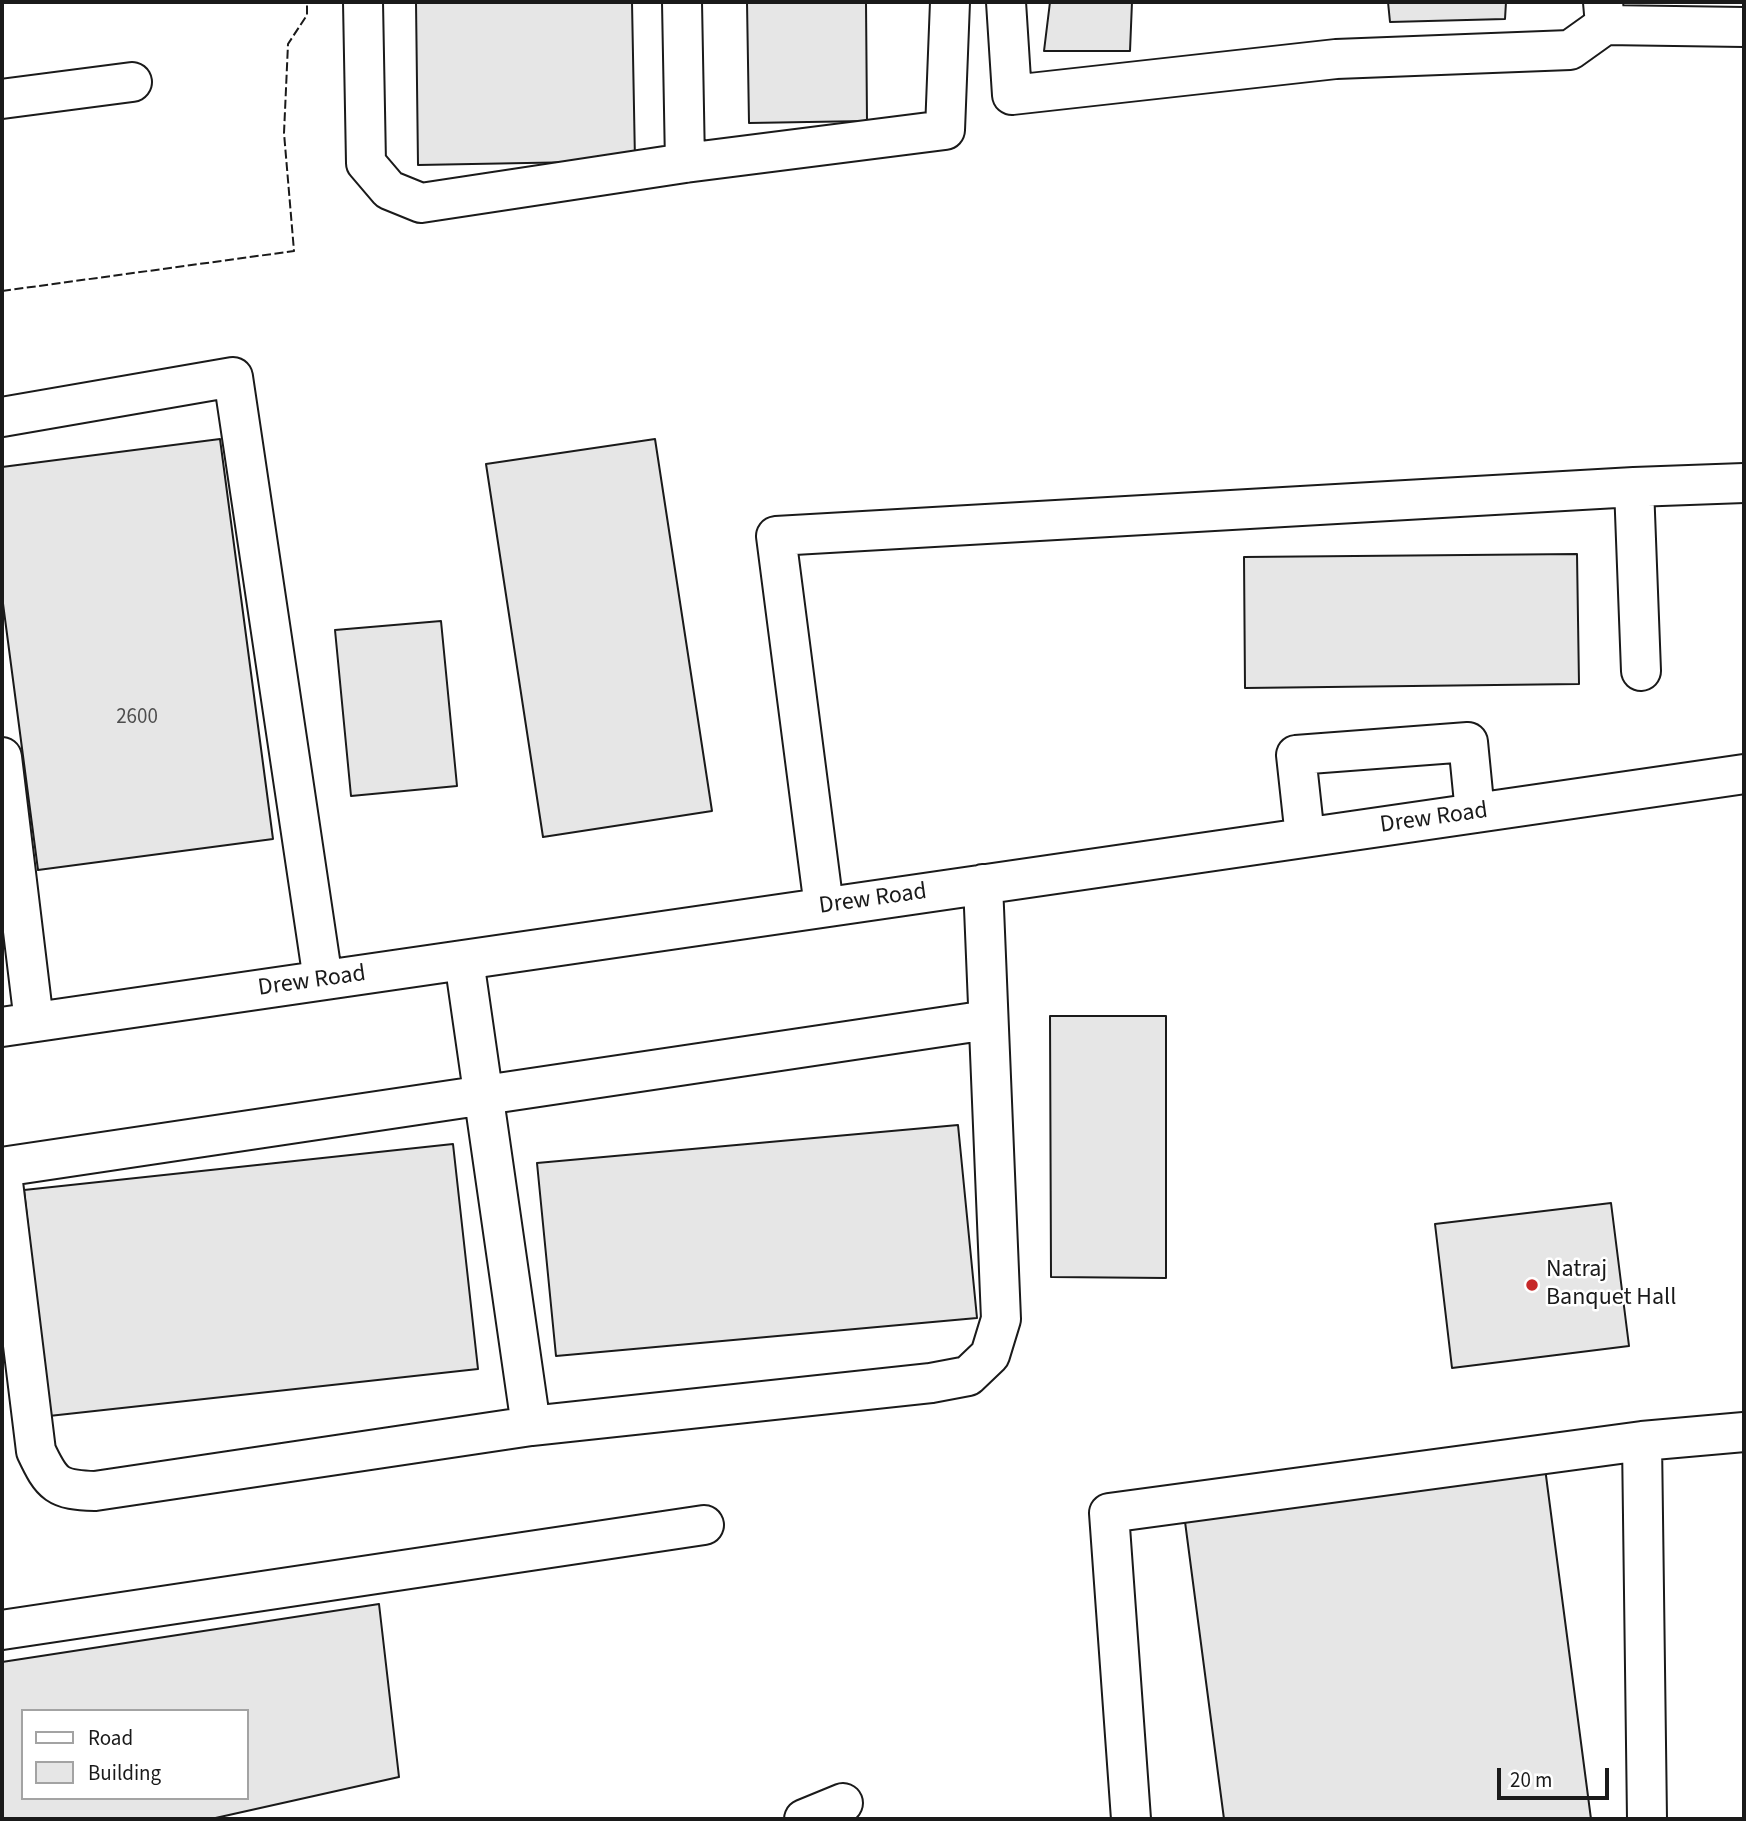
<!DOCTYPE html>
<html>
<head>
<meta charset="utf-8">
<style>
  body { margin:0 }
  #map { position:relative; width:1746px; height:1821px; overflow:hidden; background:#fff; font-family:"Source Sans 3",sans-serif }
  canvas { display:block }
  .frame { position:absolute; inset:0; border:4px solid #1a1a1a; pointer-events:none }
  .legend { position:absolute; left:21px; top:1709px; width:228px; height:91px; box-sizing:border-box; background:#fff; border:2px solid #a3a3a3; margin:0; padding:9px 12px; list-style:none; font-size:21px; color:#1a1a1a }
  .legend li { display:flex; align-items:center; gap:14px; height:35px }
  .legend b { width:35px; border:2px solid #a3a3a3 }
  .scale { position:absolute; left:1497px; top:1768px; width:112px; height:32px; box-sizing:border-box; border:4px solid #1a1a1a; border-top:0; padding-left:9px; font-size:21px; line-height:24px; white-space:nowrap; color:#1a1a1a; -webkit-text-stroke:5px #fff; paint-order:stroke }
</style>
</head>
<body>
<div id="map">
<canvas width="1746" height="1821"></canvas>
<div class="frame"></div>
<ul class="legend">
<li><b style="height:9px;background:#fff"></b>Road</li>
<li><b style="height:19px;background:#e6e6e6"></b>Building</li>
</ul>
<div class="scale">20 m</div>
</div>
<script>
const ctx = document.querySelector('canvas').getContext('2d');
ctx.lineJoin = 'round';
function paint(path, color) { ctx.fillStyle = color; ctx.fill(path, 'evenodd'); }
function trace(path, color, width, dash) { ctx.strokeStyle = color; ctx.lineWidth = width; ctx.lineCap = dash ? 'butt' : 'round'; ctx.setLineDash(dash || []); ctx.stroke(path); }
function write(font, color, halo, rows, align = 'center') {
  ctx.font = font + ' "Source Sans 3",sans-serif'; ctx.lineWidth = 5; ctx.setLineDash([]); ctx.textBaseline = 'middle'; ctx.strokeStyle = halo; ctx.fillStyle = color; for (const [text, x, y, turn = 0] of rows) {
    ctx.save(); ctx.translate(x, y); ctx.rotate((+turn || 0) * Math.PI / 180); ctx.textAlign = isNaN(turn) ? turn : align; if (halo) ctx.strokeText(text, 0, 0); ctx.fillText(text, 0, 0); ctx.restore();
  }
}
const building = new Path2D(`
  M 416,2 L 632,2 L 635,161 L 418,165 Z
  M 747,2 L 866,2 L 867,121 L 749,123 Z
  M 1050,2 L 1132,2 L 1130,51 L 1044,51 Z
  M 1388,2 L 1506,2 L 1505,19 L 1390,22 Z
  M 220,439 L 273,839 L 38,870 L 2,596 L 2,467 Z
  M 655,439 L 712,811 L 543,837 L 486,464 Z
  M 1577,554 L 1579,684 L 1245,688 L 1244,557 Z
  M 441,621 L 457,786 L 351,796 L 335,630 Z
  M 1050,1016 L 1166,1016 L 1166,1278 L 1051,1277 Z
  M 958,1125 L 977,1318 L 556,1356 L 537,1163 Z
  M 453,1144 L 478,1369 L 49,1416 L 24,1190 Z
  M 1611,1203 L 1629,1346 L 1452,1368 L 1435,1224 Z
  M 1545,1468 L 1591,1819 L 1224,1819 L 1184,1514 Z
  M 379,1604 L 399,1777 L 211,1819 L 2,1819 L 2,1662 ZM 23,1711 L 247,1711 L 247,1798 L 23,1798 Z`);
paint(building, '#e6e6e6');
trace(building, '#1a1a1a', 2);
const minor = new Path2D(`
  M 363,2 L 366,163 L 389,190 L 421,203 L 685,163 L 945,130 L 950,2
  M 682,2 L 685,163
  M 1006,2 L 1012,95 L 1336,59 L 1570,50 L 1605,25 L 1603,2
  M 1605,25 L 1744,27
  M 2,99 L 132,82
  M 2,417 L 233,377 L 323,980
  M 1641,671 L 1634,487 L 1744,483
  M 2,757 L 34,1022
  M 1305,837 L 1296,755 L 1468,742 L 1475,813
  M 824,907 L 776,536 L 1634,487
  M 464,960 L 531,1426
  M 2,1027 L 1744,774
  M 2,1167 L 988,1020
  M 2,1174 L 36,1451 C 52,1485 57,1490 95,1491 L 531,1426 L 931,1383 L 968,1376 L 990,1355 L 1001,1319 L 983,884
  M 1642,1441 L 1647,1819
  M 2,1630 L 704,1525
  M 804,1819 L 843,1803
  M 1131,1819 L 1109,1513 L 1642,1441 L 1744,1432`);
trace(minor, '#1a1a1a', 42);
trace(minor, '#fff', 38);
trace(new Path2D(`
  M 2,291 L 294,251 L 284,133 L 288,44 L 307,15 L 307,2`), '#1a1a1a', 2, [9, 3.5]);
for (const [x, y, r, color] of [
  [1532,1285,7,"#c62828"]
]) { const dot = new Path2D(); dot.arc(x, y, r, 0, 2 * Math.PI); ctx.fillStyle = color; ctx.fill(dot); trace(dot, '#fff', 2.5); }
write('21px', '#4d4d4d', null, [
  ["2600",137,718]
]);
write('24px', '#1a1a1a', '#fff', [
  ["Drew Road",1434,819,-8],
  ["Drew Road",873,900,-8],
  ["Drew Road",312,982,-8]
]);
write('24px', '#1a1a1a', '#fff', [
  ["Natraj",1546,1271],
  ["Banquet Hall",1546,1299]
], 'left');
</script>
</body>
</html>
